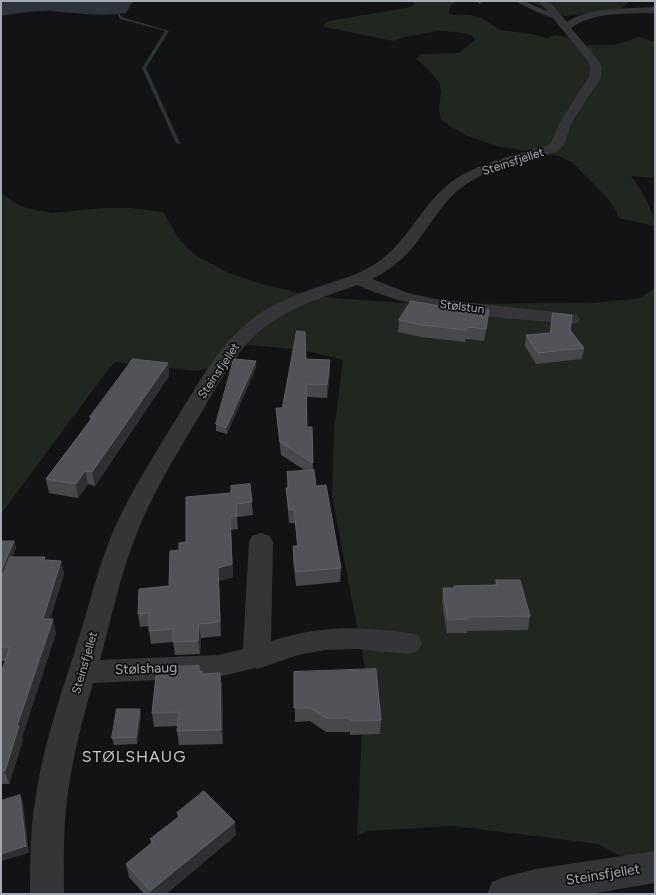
<!DOCTYPE html>
<html>
<head>
<meta charset="utf-8">
<style>
  body { margin:0 }
  #map { position:relative; width:656px; height:895px; overflow:hidden; background:#121314; font-family:Figtree,sans-serif }
  canvas { display:block }
  .frame { position:absolute; inset:0; border:2px solid #a5abb4; pointer-events:none }
</style>
</head>
<body>
<div id="map">
<canvas width="656" height="895"></canvas>
<div class="frame"></div>
</div>
<script>
const ctx = document.querySelector('canvas').getContext('2d');
ctx.lineJoin = 'round';
function paint(path, color) { ctx.fillStyle = color; ctx.fill(path, 'evenodd'); }
function trace(path, color, width, dash) { ctx.strokeStyle = color; ctx.lineWidth = width; ctx.lineCap = dash ? 'butt' : 'round'; ctx.setLineDash(dash || []); ctx.stroke(path); }
function write(font, color, halo, rows, align = 'center') {
  ctx.font = font + ' Figtree,sans-serif'; ctx.lineWidth = 3.5; ctx.setLineDash([]); ctx.textBaseline = 'middle'; ctx.strokeStyle = halo; ctx.fillStyle = color; for (const [text, x, y, turn = 0] of rows) {
    ctx.save(); ctx.translate(x, y); ctx.rotate((+turn || 0) * Math.PI / 180); ctx.textAlign = isNaN(turn) ? turn : align; if (halo) ctx.strokeText(text, 0, 0); ctx.fillText(text, 0, 0); ctx.restore();
  }
}
paint(new Path2D(`
  M 413,1 L 457,1 C 451,4 449,7 449,13 L 452,15 L 469,15 L 482,18 L 500,30 L 532,34 L 547,38 L 556,35 L 570,38 L 575,45 L 614,45 L 639,37 L 655,42 L 655,178 L 631,176 C 640,188 655,212 655,226 L 618,218 L 617,212 L 609,200 L 572,162 L 558,156 L 496,146 L 468,136 L 451,127 L 441,119 L 439,109 L 441,91 L 439,82 L 426,67 L 416,59 L 421,54 L 459,53 L 475,40 L 472,35 L 457,32 L 437,31 L 405,37 L 393,41 L 324,27 L 323,25 L 329,21 L 411,7 L 414,4 Z
  M 529,1 L 630,1 L 622,8 L 566,16 L 550,11 Z
  M 1,194 L 23,207 L 51,213 L 102,208 L 131,208 L 163,212 L 179,239 L 195,255 L 229,273 L 265,285 L 299,293 L 334,298 L 417,304 L 594,303 L 640,298 L 655,288 L 655,874 L 598,844 L 453,826 L 367,831 L 357,836 L 365,668 L 332,496 L 334,430 L 343,360 L 303,350 L 238,344 L 208,368 L 196,371 L 116,362 L 110,367 L 1,514 Z`), '#1f271f');
paint(new Path2D(`
  M 1,1 L 133,1 L 126,13 C 101,17 76,13 51,11 C 35,10 17,14 1,16 Z`), '#2b3439');
paint(new Path2D(`
  M 117,13 L 119,13 L 122,17 L 169,31 L 146,68 L 180,143 L 179,144 L 176,143 L 142,68 L 165,31 L 120,19 Z`), '#2b3439');
paint(new Path2D(`
  M 478,1 L 484,1 L 480,4 L 478,3 Z
  M 516,1 L 524,1 L 562,18 C 556,22 523,6 516,1 Z`), '#343539');
paint(new Path2D(`
  M 539,1 L 549,1 L 567,22 C 591,6 627,9 655,7 L 655,13 C 627,14 595,11 571,28 L 598,60 L 602,68 L 601,77 L 572,122 L 564,145 L 556,152 C 524,161 488,167 461,188 C 445,200 434,219 422,235 C 409,254 393,269 372,279 L 408,293 L 436,299 L 571,314 L 577,315 L 580,319 L 577,323 L 571,324 C 498,317 425,315 357,285 C 327,296 295,305 269,324 C 239,345 221,379 203,410 C 178,452 151,494 134,541 C 119,579 111,620 100,660 L 218,655 L 243,649 L 249,542 L 252,536 L 261,533 L 270,536 L 273,542 L 271,641 C 311,629 340,626 381,630 C 394,631 406,632 418,635 L 422,643 L 418,651 L 408,654 L 356,649 L 325,650 L 298,655 L 257,669 L 255,668 L 218,677 L 93,683 C 82,721 72,760 67,799 C 63,831 64,862 64,894 L 30,894 C 30,863 30,832 35,801 C 43,744 63,689 80,634 C 91,598 100,561 115,527 C 133,488 156,452 178,416 C 198,384 217,349 245,325 C 267,305 296,294 324,285 C 342,279 361,274 378,262 C 404,244 417,215 439,193 C 467,164 509,157 546,146 L 551,143 L 560,122 L 589,77 L 590,68 L 588,61 Z`), '#343539');
paint(new Path2D(`
  M 655,851 L 655,883 L 590,894 L 487,894 L 492,882 L 504,877 L 536,869 Z`), '#343539');
paint(new Path2D(`
  M 399,320 L 488,322 L 484,341 L 466,339 L 465,342 L 421,337 L 398,332 Z
  M 570,330 L 584,348 L 582,359 L 536,364 L 525,346 L 526,335 L 550,333 Z
  M 330,360 L 330,372 L 327,398 L 307,397 L 307,427 L 312,427 L 313,470 L 316,486 L 341,568 L 340,582 L 296,586 L 293,560 L 293,546 L 297,546 L 295,523 L 289,523 L 287,501 L 286,488 L 287,488 L 287,472 L 306,471 L 281,455 L 277,420 L 276,408 L 282,408 Z
  M 168,363 L 169,376 L 95,486 L 88,484 L 78,498 L 49,493 L 46,479 L 90,420 L 90,417 Z
  M 256,368 L 227,434 L 216,431 L 216,424 Z
  M 250,484 L 253,515 L 237,517 L 238,529 L 231,530 L 233,577 L 219,581 L 221,636 L 201,638 L 200,654 L 175,655 L 173,642 L 151,644 L 149,631 L 149,626 L 140,627 L 138,614 L 169,586 L 179,550 L 186,542 L 231,493 Z
  M 1,541 L 14,541 L 16,548 L 12,557 L 46,561 L 61,561 L 64,574 L 50,619 L 56,633 L 22,737 L 23,740 L 9,784 L 1,784 L 1,673 L 5,661 L 1,661 L 1,580 L 3,576 L 1,576 Z
  M 496,580 L 530,616 L 528,630 L 467,631 L 467,633 L 447,633 L 442,602 L 443,588 L 454,588 L 454,586 L 495,585 Z
  M 199,671 L 202,674 L 220,673 L 222,687 L 223,744 L 179,745 L 177,731 L 177,726 L 154,727 L 152,713 L 172,675 Z
  M 294,672 L 381,720 L 380,734 L 350,735 L 350,732 L 326,732 L 310,721 L 295,722 Z
  M 141,716 L 137,744 L 114,745 L 112,738 Z
  M 177,813 L 236,835 L 166,894 L 144,894 L 129,877 L 126,864 L 151,843 L 150,839 L 178,817 Z`), '#46484c');
paint(new Path2D(`
  M 489,310 L 488,322 L 484,341 L 486,329 Z
  M 330,360 L 330,372 L 327,398 L 327,385 Z
  M 256,361 L 256,368 L 227,434 L 226,428 Z
  M 168,363 L 169,376 L 95,486 L 92,472 Z
  M 85,471 L 88,484 L 78,498 L 76,484 Z
  M 230,516 L 233,577 L 219,581 L 221,636 L 220,622 L 218,568 Z
  M 14,541 L 16,548 L 4,576 L 2,569 Z
  M 61,561 L 64,574 L 46,633 L 43,619 Z
  M 53,619 L 56,633 L 22,737 L 23,740 L 9,784 L 5,771 L 17,726 Z
  M 199,624 L 201,638 L 200,654 L 198,641 Z
  M 220,673 L 222,687 L 223,744 L 221,730 Z
  M 140,709 L 141,716 L 137,744 L 136,737 Z
  M 20,795 L 23,802 L 29,853 L 1,861 L 1,854 Z
  M 235,822 L 236,835 L 166,894 L 151,894 L 150,891 Z`), '#2d2f31');
const building = new Path2D(`
  M 411,301 L 469,311 L 469,308 L 489,310 L 486,329 L 467,327 L 466,330 L 422,325 L 399,320 Z
  M 553,313 L 572,315 L 570,330 L 584,348 L 538,353 L 526,335 L 550,333 Z
  M 297,331 L 305,332 L 306,359 L 330,360 L 327,385 L 306,384 L 307,427 L 312,427 L 313,463 L 280,442 L 276,408 L 282,408 Z
  M 133,359 L 168,363 L 92,472 L 85,471 L 76,484 L 46,479 L 93,417 L 90,417 Z
  M 234,359 L 256,361 L 226,428 L 216,424 Z
  M 314,470 L 316,486 L 326,485 L 341,568 L 296,572 L 293,546 L 298,546 L 294,509 L 289,510 L 286,488 L 289,488 L 287,472 Z
  M 250,484 L 252,502 L 236,504 L 237,516 L 230,516 L 232,564 L 218,568 L 220,622 L 199,624 L 198,641 L 173,642 L 173,629 L 149,631 L 149,613 L 138,614 L 139,589 L 169,586 L 170,551 L 179,550 L 179,543 L 186,542 L 186,497 L 231,493 L 231,486 Z
  M 1,541 L 14,541 L 2,569 L 1,569 Z
  M 10,557 L 45,557 L 44,560 L 61,561 L 43,619 L 53,619 L 17,726 L 19,726 L 5,771 L 1,770 L 1,673 L 10,647 L 1,647 L 1,580 Z
  M 496,580 L 520,580 L 530,616 L 468,617 L 468,619 L 448,620 L 443,588 L 454,588 L 454,586 L 497,585 Z
  M 199,666 L 199,671 L 202,671 L 202,674 L 220,673 L 221,730 L 177,731 L 179,712 L 152,713 L 156,676 L 172,675 L 172,667 Z
  M 376,669 L 381,720 L 350,721 L 350,718 L 326,718 L 310,708 L 294,708 L 294,672 Z
  M 117,709 L 140,709 L 136,737 L 112,738 Z
  M 204,791 L 235,822 L 150,891 L 126,864 L 153,842 L 150,839 L 180,816 L 177,813 Z
  M 20,795 L 26,846 L 1,854 L 1,801 Z`);
paint(building, '#505357');
trace(building, '#5e6166', 1);
write('12px', '#a5abb4', '#0e0e0f', [
  ["Steinsfjellet",513,162,-18],
  ["Stølstun",462,307,7],
  ["Steinsfjellet",219,371,-56],
  ["Steinsfjellet",85,663,-74]
]);
write('14px', '#a5abb4', '#0e0e0f', [
  ["Stølshaug",146,669,-2],
  ["Steinsfjellet",603,875,-9]
]);
ctx.letterSpacing = '1px';
write('16px', '#c5c9d0', '#0e0e0f', [
  ["STØLSHAUG",134,757]
]);
ctx.letterSpacing = '0px';
</script>
</body>
</html>
